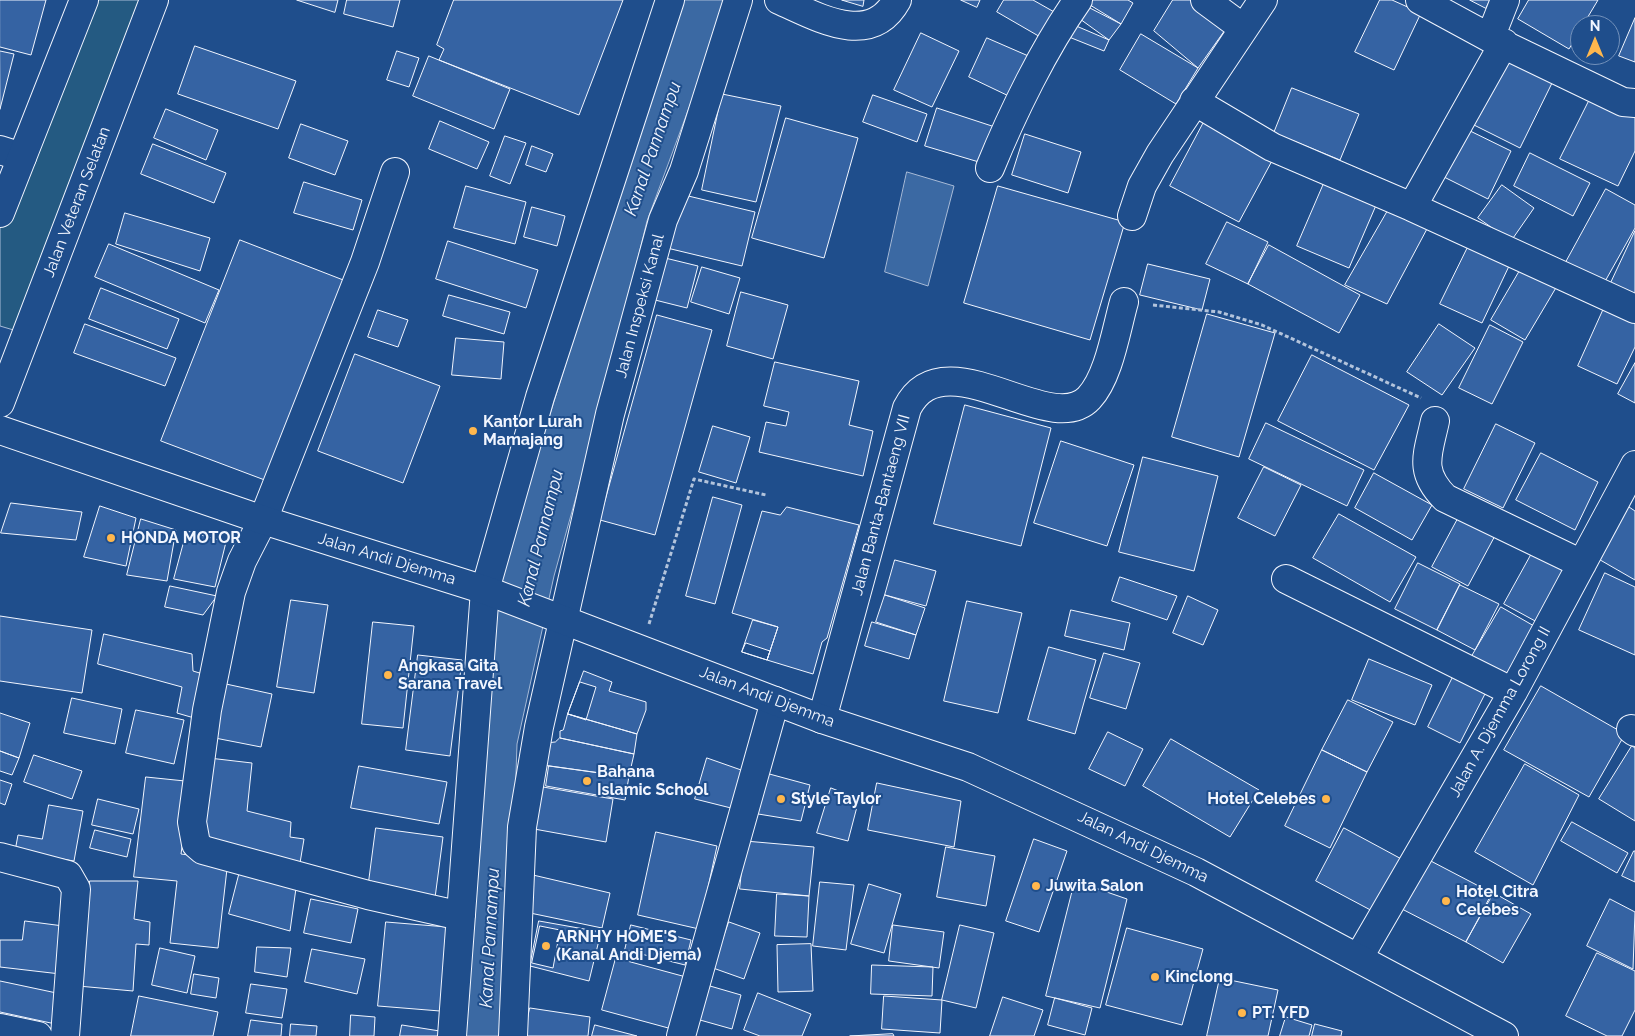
<!DOCTYPE html>
<html>
<head>
<meta charset="utf-8">
<style>
  body { margin:0 }
  #map { position:relative; width:1635px; height:1036px; overflow:hidden; background:#1f4e8c; font-family:Raleway,sans-serif }
  canvas { display:block }
  .north { position:absolute; left:1570px; top:15px; width:50px; height:50px; box-sizing:border-box; background:#1f4e8c; border:1px solid #7391ba; border-radius:50%; rotate:0deg; font-size:14px; font-weight:700; line-height:20px; text-align:center; color:#f2f6ff }
  .north::after { content:''; display:block; margin:auto; width:18px; height:22px; background:#ffb74d; clip-path:polygon(50% 0,100% 100%,50% 72%,0 100%) }
</style>
</head>
<body>
<div id="map">
<canvas width="1635" height="1036"></canvas>
<div class="north">N</div>
</div>
<script>
const ctx = document.querySelector('canvas').getContext('2d');
ctx.lineJoin = 'round';
function paint(path, color) { ctx.fillStyle = color; ctx.fill(path, 'evenodd'); }
function trace(path, color, width, dash) { ctx.strokeStyle = color; ctx.lineWidth = width; ctx.lineCap = dash ? 'butt' : 'round'; ctx.setLineDash(dash || []); ctx.stroke(path); }
function write(font, color, halo, rows, align = 'center') {
  ctx.font = font + ' Raleway,sans-serif'; ctx.lineWidth = 4; ctx.setLineDash([]); ctx.textBaseline = 'middle'; ctx.strokeStyle = halo; ctx.fillStyle = color; for (const [text, x, y, turn = 0] of rows) {
    ctx.save(); ctx.translate(x, y); ctx.rotate((+turn || 0) * Math.PI / 180); ctx.textAlign = isNaN(turn) ? turn : align; if (halo) ctx.strokeText(text, 0, 0); ctx.fillText(text, 0, 0); ctx.restore();
  }
}
const green = new Path2D(`
  M 84,0 L 154,0 L 27,334 L 0,326 L 0,217 Z`);
paint(green, '#245a82');
trace(green, '#a8bbd7', 1);
const water = new Path2D(`
  M 683,0 L 729,0 L 647,221 L 605,393 L 554,576 L 517,744 L 507,1036 L 466,1036 L 476,816 L 500,576 L 635,140 Z
  M 907,172 L 954,186 L 928,286 L 885,272 Z`);
paint(water, '#3b69a3');
trace(water, '#a8bbd7', 1);
const building = new Path2D(`
  M 0,0 L 46,0 L 31,55 L 0,47 Z
  M 297,0 L 338,0 L 335,12 Z
  M 347,0 L 400,0 L 393,27 L 344,14 Z
  M 454,0 L 623,0 L 579,115 L 439,60 L 444,49 L 437,45 Z
  M 842,0 L 864,0 L 863,6 Z
  M 961,0 L 980,0 L 977,7 Z
  M 1004,0 L 1033,0 L 1056,13 L 1042,38 L 997,12 Z
  M 1093,0 L 1128,0 L 1133,3 L 1121,24 L 1090,5 Z
  M 1173,0 L 1193,0 L 1230,23 L 1198,68 L 1154,31 Z
  M 1380,0 L 1392,0 L 1421,13 L 1394,70 L 1355,52 Z
  M 1470,0 L 1490,0 L 1486,8 Z
  M 1529,0 L 1598,0 L 1583,25 L 1580,25 L 1580,31 L 1569,49 L 1518,19 Z
  M 1086,6 L 1121,24 L 1109,40 L 1080,19 Z
  M 1635,18 L 1635,62 L 1619,56 Z
  M 1074,25 L 1109,40 L 1104,51 L 1069,37 Z
  M 921,33 L 959,51 L 932,107 L 894,90 Z
  M 1141,34 L 1198,68 L 1176,104 L 1120,70 Z
  M 987,38 L 1033,58 L 1015,99 L 969,77 Z
  M 195,46 L 296,81 L 278,129 L 178,94 Z
  M 0,51 L 14,54 L 0,109 Z
  M 397,51 L 419,58 L 409,87 L 387,80 Z
  M 429,56 L 510,89 L 494,129 L 413,96 Z
  M 1505,57 L 1553,81 L 1520,148 L 1472,124 Z
  M 1292,88 L 1359,114 L 1340,160 L 1274,133 Z
  M 722,94 L 781,106 L 756,202 L 702,190 Z
  M 873,95 L 927,114 L 917,142 L 863,122 Z
  M 1592,95 L 1635,116 L 1635,151 L 1618,186 L 1560,159 Z
  M 937,108 L 1001,129 L 989,165 L 925,146 Z
  M 166,109 L 218,130 L 206,160 L 154,138 Z
  M 786,118 L 858,138 L 824,258 L 752,238 Z
  M 440,121 L 489,142 L 477,169 L 429,149 Z
  M 1204,122 L 1273,159 L 1239,222 L 1170,186 Z
  M 301,124 L 348,141 L 335,175 L 289,158 Z
  M 1462,127 L 1511,151 L 1488,199 L 1438,174 Z
  M 1025,134 L 1081,152 L 1068,193 L 1012,175 Z
  M 505,136 L 526,143 L 510,184 L 490,176 Z
  M 153,144 L 226,173 L 214,203 L 141,174 Z
  M 532,146 L 553,154 L 546,172 L 526,165 Z
  M 1530,153 L 1590,183 L 1573,216 L 1514,186 Z
  M 1325,181 L 1377,203 L 1349,268 L 1297,246 Z
  M 304,182 L 362,200 L 353,230 L 294,213 Z
  M 1502,185 L 1534,208 L 1511,241 L 1478,218 Z
  M 466,186 L 526,202 L 515,244 L 454,228 Z
  M 998,186 L 1125,222 L 1090,340 L 964,303 Z
  M 1606,189 L 1635,205 L 1635,228 L 1603,285 L 1565,264 Z
  M 680,194 L 755,212 L 742,266 L 667,248 Z
  M 532,207 L 565,216 L 557,246 L 524,237 Z
  M 1390,207 L 1428,227 L 1387,304 L 1345,285 Z
  M 125,213 L 210,238 L 200,271 L 116,244 Z
  M 1227,222 L 1268,242 L 1248,284 L 1206,264 Z
  M 1635,231 L 1635,299 L 1609,287 Z
  M 240,240 L 351,283 L 270,482 L 161,441 Z
  M 448,241 L 538,270 L 526,308 L 436,279 Z
  M 109,244 L 219,290 L 205,323 L 95,277 Z
  M 1269,245 L 1360,295 L 1339,333 L 1248,284 Z
  M 1469,245 L 1510,264 L 1482,323 L 1440,304 Z
  M 661,257 L 698,266 L 687,308 L 651,299 Z
  M 1148,264 L 1210,279 L 1202,310 L 1140,295 Z
  M 702,267 L 740,278 L 729,314 L 691,302 Z
  M 1522,267 L 1557,286 L 1525,340 L 1491,320 Z
  M 101,288 L 179,319 L 167,349 L 89,319 Z
  M 741,292 L 788,305 L 773,359 L 727,346 Z
  M 449,295 L 510,312 L 504,334 L 443,316 Z
  M 1605,306 L 1635,319 L 1635,347 L 1617,384 L 1578,366 Z
  M 378,310 L 408,320 L 398,347 L 368,337 Z
  M 1207,314 L 1275,333 L 1239,457 L 1172,437 Z
  M 657,315 L 712,330 L 655,535 L 600,520 Z
  M 85,324 L 176,358 L 165,386 L 74,353 Z
  M 1439,324 L 1475,348 L 1442,395 L 1407,372 Z
  M 1490,325 L 1523,342 L 1492,404 L 1459,388 Z
  M 456,338 L 504,342 L 501,379 L 452,375 Z
  M 355,354 L 440,386 L 403,483 L 318,451 Z
  M 1312,355 L 1409,405 L 1374,470 L 1278,421 Z
  M 775,362 L 859,381 L 849,425 L 873,431 L 863,476 L 759,452 L 766,422 L 786,426 L 789,412 L 764,406 Z
  M 1635,363 L 1635,403 L 1618,394 Z
  M 965,405 L 1051,428 L 1021,546 L 934,524 Z
  M 1266,423 L 1364,470 L 1347,506 L 1249,459 Z
  M 1496,424 L 1535,443 L 1503,508 L 1464,489 Z
  M 713,426 L 750,437 L 736,483 L 699,472 Z
  M 1061,441 L 1134,465 L 1107,546 L 1034,523 Z
  M 1541,453 L 1598,482 L 1575,530 L 1516,500 Z
  M 1143,457 L 1218,476 L 1194,571 L 1119,552 Z
  M 1264,467 L 1301,485 L 1275,536 L 1238,518 Z
  M 1374,473 L 1432,505 L 1412,540 L 1355,508 Z
  M 713,497 L 742,505 L 715,604 L 686,596 Z
  M 11,503 L 82,512 L 76,540 L 1,533 Z
  M 1626,505 L 1635,511 L 1635,580 L 1595,557 Z
  M 100,506 L 136,518 L 126,566 L 84,557 Z
  M 787,507 L 859,525 L 827,638 L 822,642 L 813,674 L 767,660 L 778,627 L 732,613 L 762,511 L 780,515 Z
  M 1461,513 L 1497,532 L 1468,586 L 1432,567 Z
  M 1339,514 L 1416,557 L 1390,602 L 1313,558 Z
  M 141,519 L 176,530 L 167,581 L 127,575 Z
  M 187,531 L 226,542 L 215,587 L 174,579 Z
  M 1536,546 L 1569,563 L 1537,622 L 1504,604 Z
  M 895,560 L 936,571 L 926,606 L 885,595 Z
  M 1418,563 L 1460,584 L 1437,630 L 1395,609 Z
  M 1605,573 L 1635,587 L 1635,655 L 1579,630 Z
  M 1120,577 L 1177,596 L 1167,620 L 1112,601 Z
  M 1460,585 L 1499,604 L 1475,650 L 1437,630 Z
  M 170,586 L 217,596 L 203,615 L 165,607 Z
  M 885,595 L 925,608 L 916,635 L 876,622 Z
  M 1188,596 L 1218,610 L 1203,645 L 1173,633 Z
  M 291,600 L 328,605 L 314,693 L 277,687 Z
  M 967,601 L 1022,613 L 998,713 L 944,701 Z
  M 1501,607 L 1534,626 L 1507,675 L 1472,656 Z
  M 1071,610 L 1130,623 L 1124,650 L 1065,636 Z
  M 0,616 L 92,630 L 82,693 L 0,681 Z
  M 753,620 L 778,627 L 767,660 L 742,652 Z
  M 373,622 L 414,626 L 403,728 L 362,724 Z
  M 872,622 L 916,635 L 909,659 L 865,646 Z
  M 104,634 L 192,654 L 193,671 L 213,677 L 201,720 L 177,713 L 182,687 L 98,664 Z
  M 746,643 L 770,651 L 767,660 L 742,652 Z
  M 1049,647 L 1096,660 L 1075,734 L 1028,720 Z
  M 1104,653 L 1140,663 L 1126,709 L 1090,698 Z
  M 418,655 L 462,660 L 450,756 L 406,750 Z
  M 1369,659 L 1432,685 L 1415,725 L 1352,700 Z
  M 584,671 L 612,682 L 609,691 L 646,702 L 646,710 L 637,734 L 568,714 Z
  M 1456,671 L 1488,688 L 1460,743 L 1428,727 Z
  M 580,682 L 596,687 L 586,720 L 568,714 Z
  M 226,684 L 272,694 L 261,747 L 215,738 Z
  M 1541,686 L 1625,734 L 1589,797 L 1504,750 Z
  M 72,698 L 122,709 L 115,744 L 64,733 Z
  M 1348,700 L 1393,722 L 1367,772 L 1322,750 Z
  M 136,710 L 184,720 L 174,764 L 126,753 Z
  M 0,713 L 30,723 L 19,758 L 0,751 Z
  M 568,714 L 637,734 L 634,754 L 560,738 L 560,731 L 563,730 Z
  M 1108,732 L 1143,749 L 1125,786 L 1089,769 Z
  M 560,738 L 634,754 L 629,776 L 601,770 L 600,773 L 543,765 L 546,743 L 555,742 Z
  M 1171,739 L 1259,790 L 1230,837 L 1143,786 Z
  M 1632,746 L 1635,748 L 1635,821 L 1599,799 Z
  M 1322,750 L 1367,772 L 1330,848 L 1285,826 Z
  M 0,751 L 19,758 L 12,775 L 0,771 Z
  M 34,755 L 82,771 L 72,799 L 24,782 Z
  M 209,758 L 252,763 L 247,811 L 291,822 L 290,837 L 304,839 L 300,863 L 200,846 Z
  M 707,758 L 744,771 L 731,808 L 695,799 Z
  M 1525,764 L 1579,795 L 1533,885 L 1475,852 Z
  M 359,766 L 447,782 L 439,824 L 351,808 Z
  M 549,766 L 600,773 L 601,770 L 629,776 L 625,800 L 546,786 Z
  M 762,772 L 810,785 L 801,821 L 752,813 Z
  M 146,777 L 185,781 L 186,820 L 181,854 L 228,860 L 218,948 L 170,943 L 177,881 L 134,877 Z
  M 0,780 L 12,784 L 5,805 L 0,803 Z
  M 877,783 L 961,801 L 954,847 L 868,830 Z
  M 543,787 L 613,799 L 606,842 L 534,829 Z
  M 831,788 L 859,799 L 848,841 L 817,833 Z
  M 98,799 L 139,809 L 133,834 L 92,825 Z
  M 49,805 L 83,811 L 74,861 L 15,851 L 18,835 L 42,839 Z
  M 1572,822 L 1628,853 L 1617,873 L 1561,841 Z
  M 376,828 L 443,837 L 435,898 L 368,889 Z
  M 1344,828 L 1407,862 L 1378,914 L 1316,881 Z
  M 95,830 L 131,839 L 127,857 L 90,848 Z
  M 656,832 L 717,846 L 699,929 L 638,915 Z
  M 1034,839 L 1067,851 L 1039,932 L 1006,921 Z
  M 745,841 L 814,847 L 809,896 L 740,889 Z
  M 946,847 L 995,856 L 986,906 L 937,897 Z
  M 1634,851 L 1635,851 L 1635,882 L 1622,876 Z
  M 1427,859 L 1492,893 L 1466,942 L 1400,908 Z
  M 240,871 L 297,881 L 290,931 L 229,914 Z
  M 533,875 L 610,893 L 602,928 L 530,913 Z
  M 90,881 L 138,881 L 134,919 L 150,922 L 149,945 L 136,944 L 133,991 L 78,986 Z
  M 1075,881 L 1127,899 L 1100,1008 L 1046,996 Z
  M 820,882 L 854,885 L 846,950 L 813,946 Z
  M 869,884 L 901,894 L 884,953 L 851,944 Z
  M 1494,893 L 1531,914 L 1503,963 L 1466,942 Z
  M 777,894 L 809,896 L 807,937 L 775,936 Z
  M 311,899 L 358,909 L 351,943 L 304,933 Z
  M 1610,899 L 1635,912 L 1633,969 L 1587,946 Z
  M 25,921 L 71,927 L 69,975 L 0,967 L 0,940 L 22,940 Z
  M 539,921 L 601,932 L 589,981 L 530,966 Z
  M 386,922 L 447,927 L 440,1011 L 378,1006 Z
  M 729,922 L 760,933 L 744,979 L 713,968 Z
  M 631,925 L 691,940 L 685,965 L 625,950 Z
  M 893,925 L 944,932 L 939,968 L 889,961 Z
  M 960,925 L 994,933 L 976,1008 L 942,1000 Z
  M 540,926 L 560,930 L 553,968 L 532,963 Z
  M 1127,928 L 1203,949 L 1182,1025 L 1106,1005 Z
  M 811,944 L 813,991 L 778,992 L 777,945 Z
  M 257,947 L 291,948 L 287,977 L 255,972 Z
  M 160,948 L 195,956 L 187,993 L 152,985 Z
  M 312,949 L 365,959 L 357,994 L 305,982 Z
  M 1597,953 L 1635,971 L 1635,1010 L 1622,1036 L 1607,1036 L 1566,1016 Z
  M 616,958 L 686,977 L 672,1029 L 602,1010 Z
  M 872,965 L 933,967 L 932,996 L 871,994 Z
  M 194,974 L 219,978 L 216,998 L 191,994 Z
  M 1220,978 L 1278,990 L 1268,1036 L 1207,1036 Z
  M 0,981 L 66,995 L 60,1025 L 0,1012 Z
  M 251,984 L 287,989 L 282,1018 L 246,1013 Z
  M 710,986 L 741,995 L 732,1029 L 700,1020 Z
  M 758,993 L 811,1014 L 802,1036 L 760,1036 L 744,1030 Z
  M 139,996 L 218,1012 L 213,1036 L 131,1036 Z
  M 884,996 L 942,1000 L 940,1033 L 882,1029 Z
  M 1003,997 L 1043,1010 L 1034,1036 L 990,1036 Z
  M 1055,998 L 1092,1008 L 1085,1035 L 1048,1025 Z
  M 530,1008 L 590,1017 L 588,1036 L 524,1036 Z
  M 351,1015 L 375,1017 L 374,1036 L 350,1036 Z
  M 1286,1017 L 1312,1025 L 1309,1036 L 1280,1036 Z
  M 251,1020 L 282,1024 L 281,1036 L 248,1036 Z
  M 291,1024 L 317,1026 L 316,1036 L 290,1036 Z
  M 1315,1024 L 1342,1031 L 1341,1036 L 1312,1036 Z
  M 402,1025 L 446,1032 L 446,1036 L 400,1036 Z
  M 595,1025 L 637,1036 L 592,1036 Z
  M 893,1034 L 894,1036 L 850,1036 Z`);
paint(building, '#3563a3');
trace(building, '#f2f6ff', 1);
const minor = new Path2D(`
  M 779,0 C 816,16 870,49 897,0
  M 1205,0 L 1243,28
  M 1420,0 L 1490,38 L 1623,102 L 1635,103
  M 1490,38 L 1505,0
  M 1504,43 L 1412,207 L 1635,309
  M 1194,101 L 1272,147 L 1412,207
  M 0,150 L 22,157
  M 990,168 C 1012,114 1044,48 1078,0
  M 395,172 L 365,262 L 263,520 L 242,561 L 231,592 L 207,710 L 192,822 L 196,844 L 203,850 L 368,895 L 461,916
  M 1132,216 L 1142,186 L 1160,154 L 1263,0
  M 1435,421 C 1428,454 1418,471 1445,498 L 1582,564
  M 1286,579 L 1513,692
  M 822,719 L 907,408 C 944,335 1050,440 1089,398 C 1109,377 1116,330 1124,302
  M 1631,729 L 1635,732
  M 0,857 L 68,875 L 76,889 L 65,1036
  M 1359,957 L 1513,692 L 1635,465
  M 0,1028 L 38,1036
  M 452,1036 L 485,590 L 540,397 L 670,0
  M 513,1036 L 522,827 L 539,727 L 610,414 L 663,220 L 684,171 L 738,0
  M 681,1036 L 775,701`);
const major = new Path2D(`
  M 0,213 L 84,0
  M 0,403 L 154,0
  M 0,430 L 263,520 L 485,590 L 822,719 L 968,767 L 1196,872 L 1504,1036`);
trace(minor, '#f2f6ff', 30);
trace(major, '#f2f6ff', 30);
trace(new Path2D(`
  M 1153,305 L 1219,312 L 1262,325 L 1421,398
  M 649,624 L 694,479 L 766,495`), '#b3c4dc', 3, [4, 2.5]);
trace(minor, '#1f4e8c', 28);
trace(major, '#1f4e8c', 28);
for (const [x, y, r, color] of [
  [473,431,5,"#ffb74d"],
  [111,538,5,"#ffb74d"],
  [388,675,5,"#ffb74d"],
  [587,781,5,"#ffb74d"],
  [781,799,5,"#ffb74d"],
  [1326,799,5,"#ffb74d"],
  [1036,886,5,"#ffb74d"],
  [1446,901,5,"#ffb74d"],
  [546,946,5,"#ffb74d"],
  [1155,977,5,"#ffb74d"],
  [1242,1013,5,"#ffb74d"]
]) { const dot = new Path2D(); dot.arc(x, y, r, 0, 2 * Math.PI); ctx.fillStyle = color; ctx.fill(dot); trace(dot, '#1f4e8c', 2); }
write('16px', '#f2f6ff', '#1f4e8c', [
  ["Jalan Veteran Selatan",77,202,-69],
  ["Jalan Inspeksi Kanal",640,306,-75],
  ["Jalan Banta-Bantaeng VII",881,505,-75],
  ["Jalan Andi Djemma",387,559,17],
  ["Jalan Andi Djemma",767,697,21],
  ["Jalan A. Djemma Lorong II",1500,712,-61],
  ["Jalan Andi Djemma",1143,847,26]
]);
write('bold 16px', '#f2f6ff', '#1f4e8c', [
  ["Kantor Lurah",483,422],
  ["Mamajang",483,440],
  ["HONDA MOTOR",121,538],
  ["Angkasa Gita",398,666],
  ["Sarana Travel",398,684],
  ["Bahana",597,772],
  ["Islamic School",597,790],
  ["Style Taylor",791,799],
  ["Hotel Celebes",1316,799,"right"],
  ["Juwita Salon",1046,886],
  ["Hotel Citra",1456,892],
  ["Celebes",1456,910],
  ["ARNHY HOME'S",556,937],
  ["(Kanal Andi Djema)",556,955],
  ["Kinclong",1165,977],
  ["PT. YFD",1252,1013]
], 'left');
write('italic 18px', '#f2f6ff', '#1f4e8c', [
  ["Kanal Pannampu",653,149,-71],
  ["Kanal Pannampu",541,538,-76],
  ["Kanal Pannampu",490,938,-87]
]);
</script>
</body>
</html>
